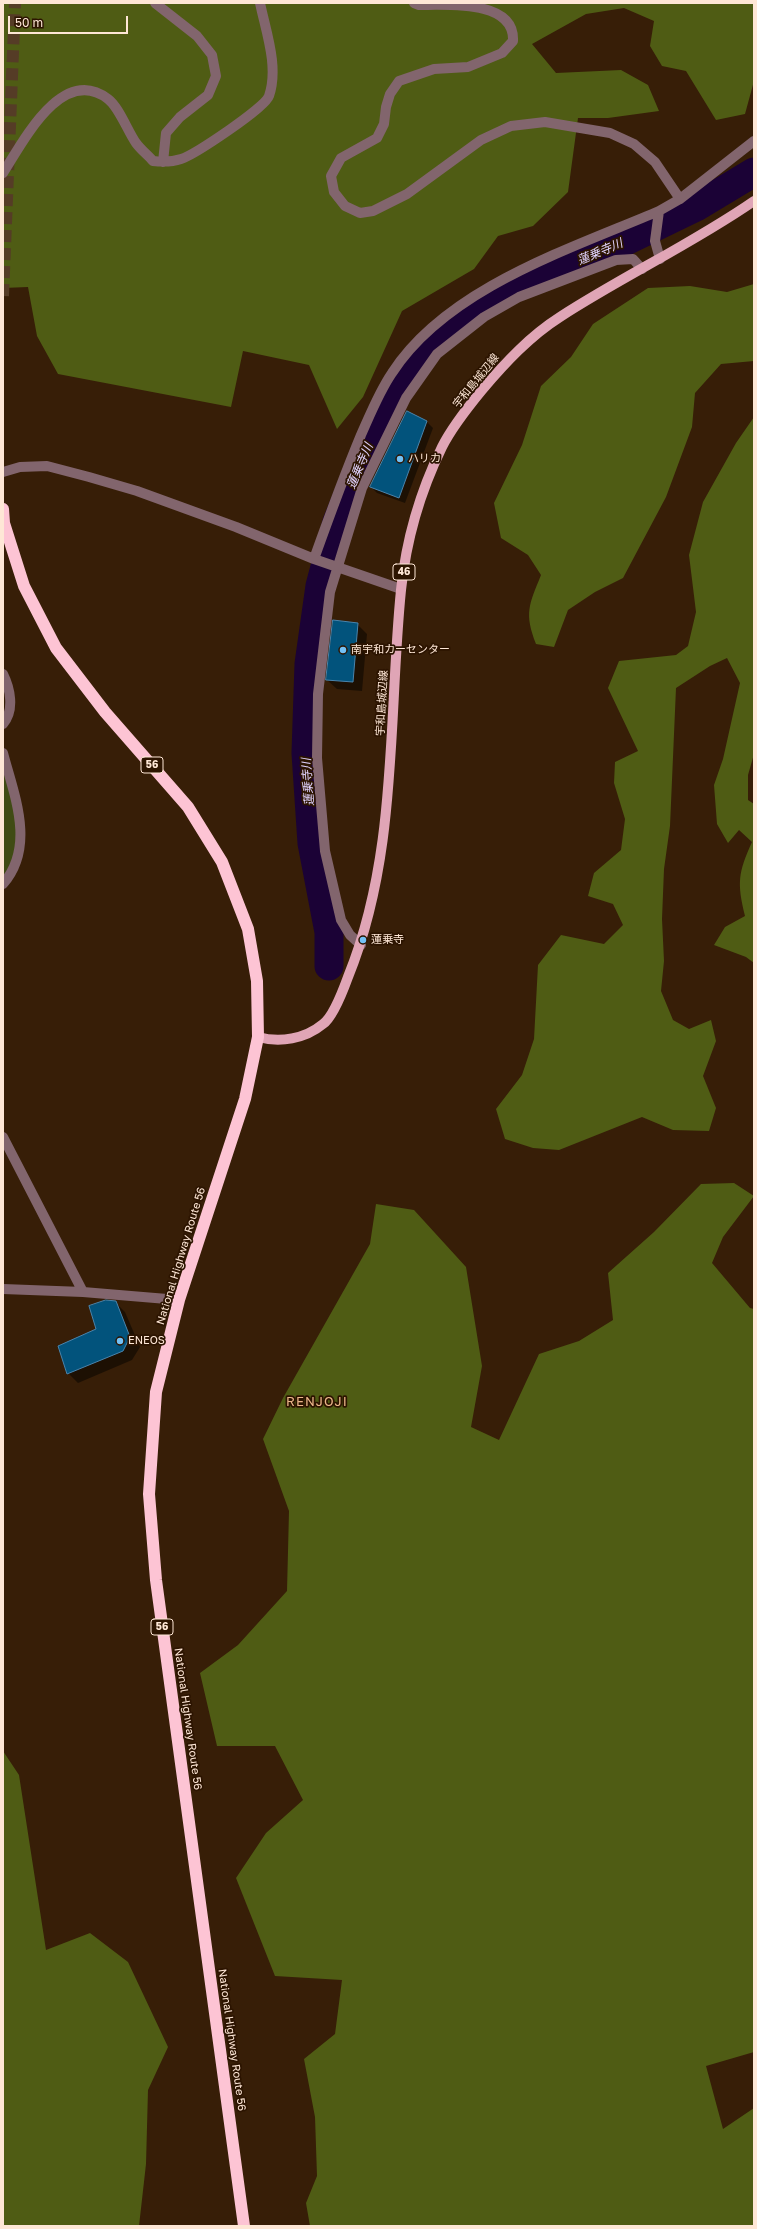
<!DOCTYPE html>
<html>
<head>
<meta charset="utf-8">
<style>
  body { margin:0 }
  #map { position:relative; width:757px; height:2229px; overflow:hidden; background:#371e07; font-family:"Golos Text",sans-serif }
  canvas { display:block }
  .frame { position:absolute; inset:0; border:4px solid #fee7d6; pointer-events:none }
  .scale { position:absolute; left:8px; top:16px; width:120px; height:18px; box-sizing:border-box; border:2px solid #fee7d6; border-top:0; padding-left:5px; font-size:12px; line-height:14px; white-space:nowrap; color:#fee7d6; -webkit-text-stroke:3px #2c1400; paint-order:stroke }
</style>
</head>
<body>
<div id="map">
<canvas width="757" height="2229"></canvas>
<div class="frame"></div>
<div class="scale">50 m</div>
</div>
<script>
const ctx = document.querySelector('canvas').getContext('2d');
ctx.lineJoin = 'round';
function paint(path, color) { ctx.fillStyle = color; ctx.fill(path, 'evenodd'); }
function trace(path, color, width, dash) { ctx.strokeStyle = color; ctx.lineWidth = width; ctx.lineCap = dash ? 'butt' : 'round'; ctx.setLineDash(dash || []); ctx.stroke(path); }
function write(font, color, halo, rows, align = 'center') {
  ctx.font = font + ' "Golos Text","Noto Sans JP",sans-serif'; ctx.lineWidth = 3.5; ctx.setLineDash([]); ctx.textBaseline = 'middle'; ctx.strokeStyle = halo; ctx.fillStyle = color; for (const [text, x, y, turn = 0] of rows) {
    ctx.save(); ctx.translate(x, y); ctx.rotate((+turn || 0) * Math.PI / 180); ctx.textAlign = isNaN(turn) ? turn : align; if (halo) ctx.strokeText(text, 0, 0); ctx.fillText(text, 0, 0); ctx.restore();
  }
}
paint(new Path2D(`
  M 3,753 L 21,843 L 3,884 Z`), '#404b14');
paint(new Path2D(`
  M 3,3 L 754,3 L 754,81 L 745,114 L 716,120 L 686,71 L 662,66 L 650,46 L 654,21 L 624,8 L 586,14 L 532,44 L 556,73 L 621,70 L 648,85 L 659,111 L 608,118 L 578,118 L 568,192 L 533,226 L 498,236 L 474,269 L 402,311 L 363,397 L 337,429 L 309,365 L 243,351 L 231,407 L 58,374 L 37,336 L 28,287 L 3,288 Z
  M 754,284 L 754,361 L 721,364 L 695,393 L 692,427 L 666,497 L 623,578 L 595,592 L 568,610 L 554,647 L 536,644 C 524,613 529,605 541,575 L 528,555 L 501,538 L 494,503 L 522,445 L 541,386 L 571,357 L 593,324 L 648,288 L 690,286 L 727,292 Z
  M 754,417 L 754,754 L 748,775 L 748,800 L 754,804 L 754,963 L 746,957 L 714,945 L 725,927 L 745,916 C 737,883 738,873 752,842 L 739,830 L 728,843 L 717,824 L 714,785 L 723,759 L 740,683 L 727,658 L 710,666 L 676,688 L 670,826 L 664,869 L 662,919 L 664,961 L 661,991 L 673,1020 L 689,1029 L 711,1020 L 716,1041 L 703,1076 L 716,1108 L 709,1131 L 673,1130 L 642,1117 L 559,1150 L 533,1148 L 505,1139 L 496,1109 L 522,1075 L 534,1039 L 538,965 L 561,935 L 604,944 L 623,925 L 613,904 L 588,896 L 594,873 L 621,850 L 625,819 L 614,783 L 615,762 L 638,751 L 608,688 L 619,661 L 676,655 L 688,646 L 696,612 L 689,555 L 703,502 L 736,443 Z
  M 734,1183 L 754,1196 L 723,1237 L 712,1263 L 750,1308 L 754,1309 L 754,2052 L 706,2066 L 723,2129 L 754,2108 L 754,2226 L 310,2226 L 306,2203 L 317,2176 L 315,2117 L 304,2059 L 335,2034 L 342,1980 L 275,1976 L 236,1878 L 266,1833 L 303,1800 L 275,1746 L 217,1746 L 200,1673 L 238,1645 L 287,1591 L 289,1511 L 263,1439 L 283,1398 L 370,1244 L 376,1204 L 414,1210 L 466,1267 L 482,1366 L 471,1427 L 499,1440 L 539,1354 L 579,1341 L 613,1320 L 608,1273 L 654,1232 L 701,1184 Z
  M 3,1751 L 19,1775 L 46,1950 L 90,1933 L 128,1962 L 168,2047 L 148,2090 L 146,2164 L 139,2226 L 3,2226 Z`), '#4f5c14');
paint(new Path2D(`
  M 408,412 L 427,422 L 433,428 L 405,503 L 377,493 L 371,487 Z
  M 357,624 L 367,634 L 362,691 L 337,689 L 327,680 Z
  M 115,1302 L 125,1312 L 140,1347 L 132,1360 L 78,1383 L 68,1373 Z`), '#0007');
trace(new Path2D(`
  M 329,966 L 329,932 L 312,843 L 306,753 L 309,664 L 320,586 L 337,522 L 367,448 L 400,383 L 422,351 L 463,318 L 496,295 L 628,240 L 696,207 L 754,172`), '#1b0236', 29);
const building = new Path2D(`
  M 407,411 L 427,421 L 399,498 L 370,487 Z
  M 333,620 L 358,623 L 353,682 L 326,680 Z
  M 106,1300 L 116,1301 L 130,1337 L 123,1351 L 67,1374 L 58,1346 L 96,1329 L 89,1306 Z`);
paint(building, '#02537c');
trace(building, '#4a84ac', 1);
trace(new Path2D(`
  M 3,296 L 15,3`), '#553c26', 12, [12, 6]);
trace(new Path2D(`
  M 155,3 L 197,36 L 212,55 L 216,76 L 208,95 L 180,117 L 166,133 L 163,162
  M 414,3 L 419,5 C 450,5 515,0 513,41 L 502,53 L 468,67 L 434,69 L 399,81 L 390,94 L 386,107 L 384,124 L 377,138 L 341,158 L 331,176 L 334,192 L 345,206 L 360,213 L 373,211 L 407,194 L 481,140 L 511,126 L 545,122 L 610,133 L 634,144 L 655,162 L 680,199
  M 3,173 C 23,142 62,64 108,99 C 119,107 128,132 136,143 C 141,150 148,155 153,161 C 162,162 172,162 181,159 C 194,155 265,108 269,96 C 279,67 266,32 260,3
  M 659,211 L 655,241 L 660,259
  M 3,472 L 20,467 L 47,466 L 89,477 L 137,491 L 236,527 L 314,559 L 401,589
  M 314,559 C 329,517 344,476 361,435 C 370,415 379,392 392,373 C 447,288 570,249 659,211 L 680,199 L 754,141
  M 3,674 C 10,688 15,710 3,724
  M 3,753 C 14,795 36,846 3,884
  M 361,945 L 350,935 L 341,920 L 325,851 L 317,758 L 318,694 L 330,592 L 362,488 L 406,398 L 437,354 L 484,317 L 519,297 L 616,260 L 633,259 L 642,269
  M 3,1137 L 83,1292
  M 3,1289 L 83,1292 L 179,1300`), '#82656d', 10);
trace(new Path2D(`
  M 258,1037 C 280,1043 305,1039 323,1024 C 333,1017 344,988 348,977 C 398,854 388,720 401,590 C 406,541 420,492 442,447 C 452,427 468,407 482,390 C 505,363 530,336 560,317 C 623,276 692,244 754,201`), '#e0a5b6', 10);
trace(new Path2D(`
  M 3,509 L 4,523 L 24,586 L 56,648 L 105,712 L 188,807 L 222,862 L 248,929 L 257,981 L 258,1037 L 245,1099 L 179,1300 L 156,1392 L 149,1494 L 156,1580 L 244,2226`), '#fdc4d4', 12);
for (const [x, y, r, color] of [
  [400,459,4,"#73c1f5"],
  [343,650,4,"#73c1f5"],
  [363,940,4,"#73c1f5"],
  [120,1341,4,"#73c1f5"]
]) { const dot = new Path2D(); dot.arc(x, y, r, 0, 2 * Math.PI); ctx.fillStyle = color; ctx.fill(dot); trace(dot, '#2c1400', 1.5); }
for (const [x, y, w] of [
  [404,572,22],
  [152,765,22],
  [162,1627,22]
]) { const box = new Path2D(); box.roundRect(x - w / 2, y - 8, w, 16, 3); ctx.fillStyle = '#2c1400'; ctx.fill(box); trace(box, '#fee7d6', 1); }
write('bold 10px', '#fee7d6', null, [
  ["46",404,572],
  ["56",152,765],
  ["56",162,1627]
]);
write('11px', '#fee7d6', '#2c1400', [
  ["宇和島城辺線",476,381,-51],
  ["宇和島城辺線",382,703,-87],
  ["National Highway Route 56",181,1256,-73],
  ["National Highway Route 56",188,1719,82],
  ["National Highway Route 56",232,2040,82]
]);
write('11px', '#fee7d6', '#2c1400', [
  ["ハリカ",408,459],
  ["南宇和カーセンター",351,650],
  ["蓮乗寺",371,940],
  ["ENEOS",128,1341]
], 'left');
write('italic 12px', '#e1d3fe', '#2c1400', [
  ["蓮乗寺川",600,252,-23],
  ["蓮乗寺川",360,466,-67],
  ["蓮乗寺川",308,782,-94]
]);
ctx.letterSpacing = '1px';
write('13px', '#ecb68a', '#2c1400', [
  ["RENJOJI",317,1402]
]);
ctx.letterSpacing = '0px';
</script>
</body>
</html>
